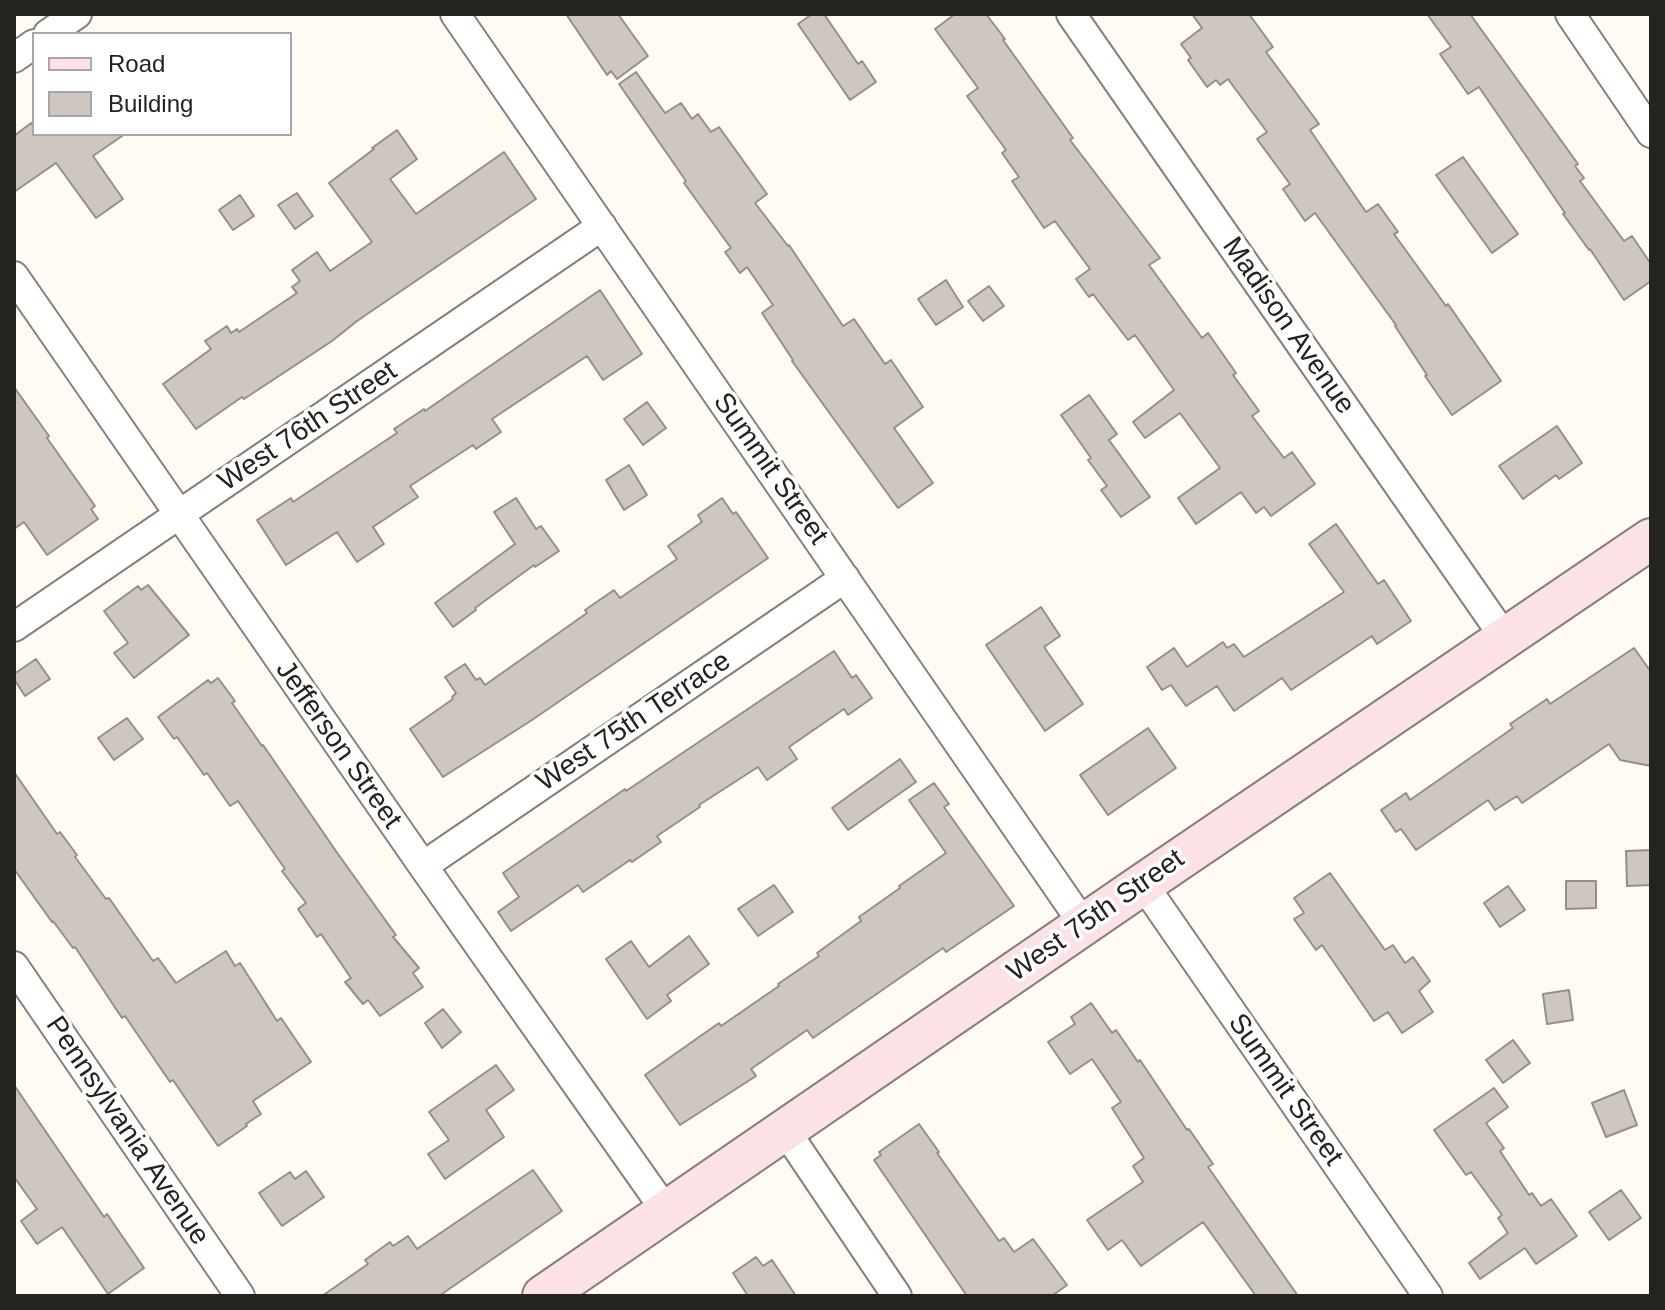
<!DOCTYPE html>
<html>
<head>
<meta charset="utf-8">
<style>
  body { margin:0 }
  #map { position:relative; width:1665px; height:1310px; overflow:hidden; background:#fffaf3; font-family:Arial,sans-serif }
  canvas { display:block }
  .frame { position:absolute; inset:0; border:16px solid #242320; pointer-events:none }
  .legend { position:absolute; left:32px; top:32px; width:260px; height:104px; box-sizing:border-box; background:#fff; border:2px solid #a7a7a6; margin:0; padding:10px 14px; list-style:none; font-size:24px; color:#242320 }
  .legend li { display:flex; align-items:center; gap:16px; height:40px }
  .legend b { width:40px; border:2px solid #a7a7a6 }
</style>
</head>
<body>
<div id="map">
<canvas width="1665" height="1310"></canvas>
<div class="frame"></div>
<ul class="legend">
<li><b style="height:10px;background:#fce2e7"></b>Road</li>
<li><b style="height:22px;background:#cdc7c0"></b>Building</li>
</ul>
</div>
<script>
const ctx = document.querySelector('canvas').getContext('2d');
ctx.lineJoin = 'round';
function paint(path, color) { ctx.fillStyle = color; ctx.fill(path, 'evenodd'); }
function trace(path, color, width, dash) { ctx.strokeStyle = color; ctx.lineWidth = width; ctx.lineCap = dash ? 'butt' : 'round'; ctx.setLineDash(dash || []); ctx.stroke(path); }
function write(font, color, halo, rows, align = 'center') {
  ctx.font = font + ' Arial,sans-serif'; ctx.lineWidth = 7; ctx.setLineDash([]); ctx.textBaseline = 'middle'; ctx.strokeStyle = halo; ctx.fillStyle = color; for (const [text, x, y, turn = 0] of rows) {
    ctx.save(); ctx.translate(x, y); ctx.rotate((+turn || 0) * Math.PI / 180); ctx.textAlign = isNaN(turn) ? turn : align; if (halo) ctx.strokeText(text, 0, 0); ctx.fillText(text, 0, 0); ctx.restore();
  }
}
const building = new Path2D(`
  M 566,14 L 618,14 L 648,56 L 617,79 L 611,71 L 607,75 Z
  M 812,14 L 824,14 L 858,64 L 862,61 L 876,82 L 850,100 L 798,24 Z
  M 955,14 L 986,14 L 1005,39 L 1003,40 L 1073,138 L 1070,140 L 1160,258 L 1149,265 L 1202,338 L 1208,333 L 1236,373 L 1233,375 L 1259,411 L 1252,416 L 1284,458 L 1292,452 L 1315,484 L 1271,516 L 1264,507 L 1256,513 L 1241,492 L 1196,524 L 1178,498 L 1220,468 L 1180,413 L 1145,438 L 1133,422 L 1174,390 L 1135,335 L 1128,340 L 1093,294 L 1089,297 L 1076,279 L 1090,269 L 1055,221 L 1044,228 L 1012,181 L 1019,177 L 1002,153 L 1006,150 L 967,96 L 978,88 L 935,29 Z
  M 1192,14 L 1249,14 L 1273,47 L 1266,52 L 1319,124 L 1310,130 L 1366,212 L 1378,204 L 1398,232 L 1394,234 L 1446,306 L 1448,304 L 1501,381 L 1452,415 L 1425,376 L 1427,375 L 1395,326 L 1396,325 L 1315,213 L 1305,221 L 1283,189 L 1290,184 L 1257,139 L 1267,132 L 1228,79 L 1220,85 L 1216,80 L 1207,87 L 1188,60 L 1191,58 L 1181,44 L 1202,28 Z
  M 1427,14 L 1470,14 L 1578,164 L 1575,166 L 1584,178 L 1580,181 L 1624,241 L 1632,236 L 1651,264 L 1651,281 L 1624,300 L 1590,249 L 1589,250 L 1563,214 L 1565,213 L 1479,87 L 1468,94 L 1440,54 L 1451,47 Z
  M 636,72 L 665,113 L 681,103 L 692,119 L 698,114 L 711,132 L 719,127 L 767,194 L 755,203 L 788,246 L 789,245 L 843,326 L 854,319 L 885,364 L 891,360 L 923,407 L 894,428 L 933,483 L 898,508 L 792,361 L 793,360 L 762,313 L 773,305 L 747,267 L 740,273 L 725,252 L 731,248 L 684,183 L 686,181 L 619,84 Z
  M 31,123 L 34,128 L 34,134 L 125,134 L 93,156 L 123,199 L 96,218 L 56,163 L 14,192 L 14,136 Z
  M 397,130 L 417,159 L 390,179 L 416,214 L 504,152 L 536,199 L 357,321 L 332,341 L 244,399 L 242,397 L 196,429 L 163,384 L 211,349 L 205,341 L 227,326 L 231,333 L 237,329 L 239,332 L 297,293 L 292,287 L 300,281 L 292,270 L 317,252 L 330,271 L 372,242 L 329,183 L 374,149 L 372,148 Z
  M 1463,157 L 1518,234 L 1492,253 L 1436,175 Z
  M 297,193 L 313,216 L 295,229 L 278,205 Z
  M 240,195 L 254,216 L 233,230 L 219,210 Z
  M 946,280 L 963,307 L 936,325 L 918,299 Z
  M 989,286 L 1004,306 L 983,321 L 968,301 Z
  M 600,290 L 642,354 L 603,380 L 587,356 L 492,419 L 501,432 L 476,449 L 473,445 L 410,486 L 418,497 L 373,527 L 384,544 L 357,562 L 337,532 L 286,565 L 257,520 L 291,498 L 293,502 L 397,433 L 394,429 L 424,409 L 425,411 Z
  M 14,387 L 49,436 L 47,438 L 95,506 L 91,509 L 98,519 L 47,555 L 24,522 L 14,529 Z
  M 1089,395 L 1117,434 L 1109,440 L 1150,497 L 1121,517 L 1101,490 L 1107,486 L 1088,460 L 1091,458 L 1061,415 Z
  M 647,402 L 666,428 L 643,445 L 624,419 Z
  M 1557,426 L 1582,463 L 1559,479 L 1556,475 L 1523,499 L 1499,466 Z
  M 629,465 L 647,495 L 624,510 L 606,480 Z
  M 516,498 L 536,529 L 541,526 L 559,551 L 535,567 L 534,565 L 475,608 L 476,610 L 453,627 L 435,603 L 515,544 L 494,512 Z
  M 722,498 L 733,514 L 736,512 L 768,558 L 532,720 L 443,777 L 410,729 L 453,699 L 452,697 L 456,693 L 445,677 L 465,664 L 476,680 L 480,678 L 485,685 L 587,613 L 585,610 L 614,590 L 620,598 L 677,559 L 668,546 L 702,522 L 698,515 Z
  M 1336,524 L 1378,584 L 1384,580 L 1411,621 L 1377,644 L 1372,636 L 1291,690 L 1282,678 L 1234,711 L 1217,686 L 1186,706 L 1171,685 L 1162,690 L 1147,667 L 1174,648 L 1187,667 L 1223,642 L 1227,648 L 1234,644 L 1244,657 L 1344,592 L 1309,544 Z
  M 148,585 L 189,635 L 134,678 L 114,653 L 128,643 L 104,611 L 138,586 L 141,590 Z
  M 1041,607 L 1060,636 L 1044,647 L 1083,704 L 1045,731 L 986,645 Z
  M 1634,648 L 1651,672 L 1651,766 L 1620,760 L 1609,744 L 1522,803 L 1517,796 L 1495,810 L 1488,800 L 1416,850 L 1401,829 L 1396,832 L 1381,810 L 1406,793 L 1410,800 L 1513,728 L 1510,724 L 1547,699 L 1550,704 Z
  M 834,651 L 852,678 L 856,675 L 872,698 L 848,715 L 844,709 L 789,747 L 797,759 L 767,780 L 758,767 L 699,805 L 700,807 L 657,836 L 661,842 L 632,862 L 630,860 L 583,892 L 578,885 L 511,931 L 498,912 L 519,897 L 503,873 L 625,789 L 626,791 Z
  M 36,659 L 50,679 L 25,696 L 14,679 L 14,674 Z
  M 218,678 L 235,701 L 232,703 L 262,746 L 263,745 L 338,854 L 396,935 L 393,937 L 419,968 L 413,973 L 423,987 L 380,1016 L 368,1000 L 363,1004 L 345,982 L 351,978 L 321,934 L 317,937 L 298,909 L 306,903 L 282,871 L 285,869 L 238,801 L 230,806 L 207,773 L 204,775 L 177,737 L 174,739 L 158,717 L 208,680 L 211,683 Z
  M 127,718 L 143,739 L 114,760 L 98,738 Z
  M 1148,728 L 1176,768 L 1108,815 L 1080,775 Z
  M 900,759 L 916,782 L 848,830 L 832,808 Z
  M 14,772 L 57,834 L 60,832 L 77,855 L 75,857 L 106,899 L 109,898 L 153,961 L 158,958 L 176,983 L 226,951 L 235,966 L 240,963 L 277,1021 L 281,1018 L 311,1062 L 253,1101 L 261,1114 L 246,1124 L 247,1126 L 218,1146 L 173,1080 L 170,1082 L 125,1016 L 122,1018 L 75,947 L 73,948 L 53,921 L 52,922 L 14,869 Z
  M 934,783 L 949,804 L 944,807 L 1014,906 L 946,952 L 943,948 L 813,1038 L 807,1030 L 751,1069 L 756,1076 L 680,1125 L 645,1075 L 719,1023 L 721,1026 L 779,986 L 778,984 L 819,956 L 817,953 L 861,921 L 859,917 L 900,888 L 899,886 L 946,853 L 909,800 Z
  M 1651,850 L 1651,885 L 1627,886 L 1626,851 Z
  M 1330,873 L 1385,950 L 1393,945 L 1405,963 L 1413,957 L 1430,981 L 1419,991 L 1433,1012 L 1402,1033 L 1388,1012 L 1374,1021 L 1322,945 L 1316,950 L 1294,919 L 1304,913 L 1294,898 Z
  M 1566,881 L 1596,881 L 1596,908 L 1566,909 Z
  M 774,885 L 793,912 L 758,936 L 738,909 Z
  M 1508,886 L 1525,910 L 1500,927 L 1484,903 Z
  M 689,936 L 709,964 L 667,995 L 671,1001 L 647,1019 L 606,959 L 631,941 L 649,967 Z
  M 1569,990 L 1573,1020 L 1547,1024 L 1543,994 Z
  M 1091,1003 L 1112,1033 L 1116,1030 L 1138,1062 L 1140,1060 L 1187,1130 L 1189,1129 L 1213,1164 L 1208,1167 L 1298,1296 L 1256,1296 L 1203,1222 L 1141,1266 L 1122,1240 L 1108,1250 L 1087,1220 L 1143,1182 L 1133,1166 L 1144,1158 L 1112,1108 L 1121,1102 L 1092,1059 L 1070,1074 L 1048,1042 L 1075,1024 L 1071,1017 Z
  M 443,1009 L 461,1032 L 442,1048 L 425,1023 Z
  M 1513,1040 L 1530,1063 L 1503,1083 L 1486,1060 Z
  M 496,1065 L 514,1090 L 486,1110 L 504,1137 L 445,1179 L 428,1154 L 449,1140 L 429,1112 Z
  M 14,1085 L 104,1217 L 107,1214 L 144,1268 L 108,1294 L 62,1227 L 37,1244 L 21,1221 L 37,1209 L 14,1177 Z
  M 1494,1088 L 1508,1107 L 1486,1123 L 1504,1148 L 1500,1151 L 1529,1195 L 1532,1193 L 1541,1206 L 1551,1199 L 1577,1236 L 1536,1264 L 1525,1248 L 1480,1279 L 1469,1263 L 1508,1233 L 1498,1218 L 1502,1215 L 1471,1172 L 1466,1175 L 1434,1130 Z
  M 1624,1090 L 1637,1125 L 1606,1137 L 1592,1103 Z
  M 919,1124 L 939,1152 L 937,1153 L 999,1241 L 1004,1238 L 1014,1252 L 1033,1239 L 1067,1285 L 1052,1296 L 967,1296 L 874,1160 L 881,1155 L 879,1152 Z
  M 533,1170 L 562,1211 L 439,1296 L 322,1296 L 368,1264 L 365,1260 L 390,1242 L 393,1246 L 408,1236 L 417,1249 Z
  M 306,1171 L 324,1197 L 282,1226 L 259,1193 L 290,1172 L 295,1179 Z
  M 1621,1190 L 1641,1218 L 1609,1240 L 1589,1212 Z
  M 756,1257 L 763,1266 L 772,1260 L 796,1296 L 748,1296 L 733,1273 Z`);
paint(building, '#cdc7c0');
trace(building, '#958f89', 2);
const street = new Path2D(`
  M 455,14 L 1084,925
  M 1071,14 L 1505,638
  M 1570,14 L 1651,133
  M 48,34 L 77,14
  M 14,58 L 34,44
  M 14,276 L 423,866 L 666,1211
  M 14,627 L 602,226
  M 423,866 L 845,578
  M 1143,884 L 1428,1296
  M 14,966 L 240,1296
  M 785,1130 L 897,1296`);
const secondary = new Path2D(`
  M 543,1296 L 1143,884 L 1651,539`);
trace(street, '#848079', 32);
trace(secondary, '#848079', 44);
trace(street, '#fff', 28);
trace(secondary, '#fce2e7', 40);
write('28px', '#242320', '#fff', [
  ["Madison Avenue",1288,326,55],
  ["West 76th Street",308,427,-34],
  ["Summit Street",770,469,55],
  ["West 75th Terrace",634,722,-34],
  ["Jefferson Street",338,745,55],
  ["West 75th Street",1096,916,-35],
  ["Summit Street",1285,1090,55],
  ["Pennsylvania Avenue",127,1131,56]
]);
</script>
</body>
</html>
